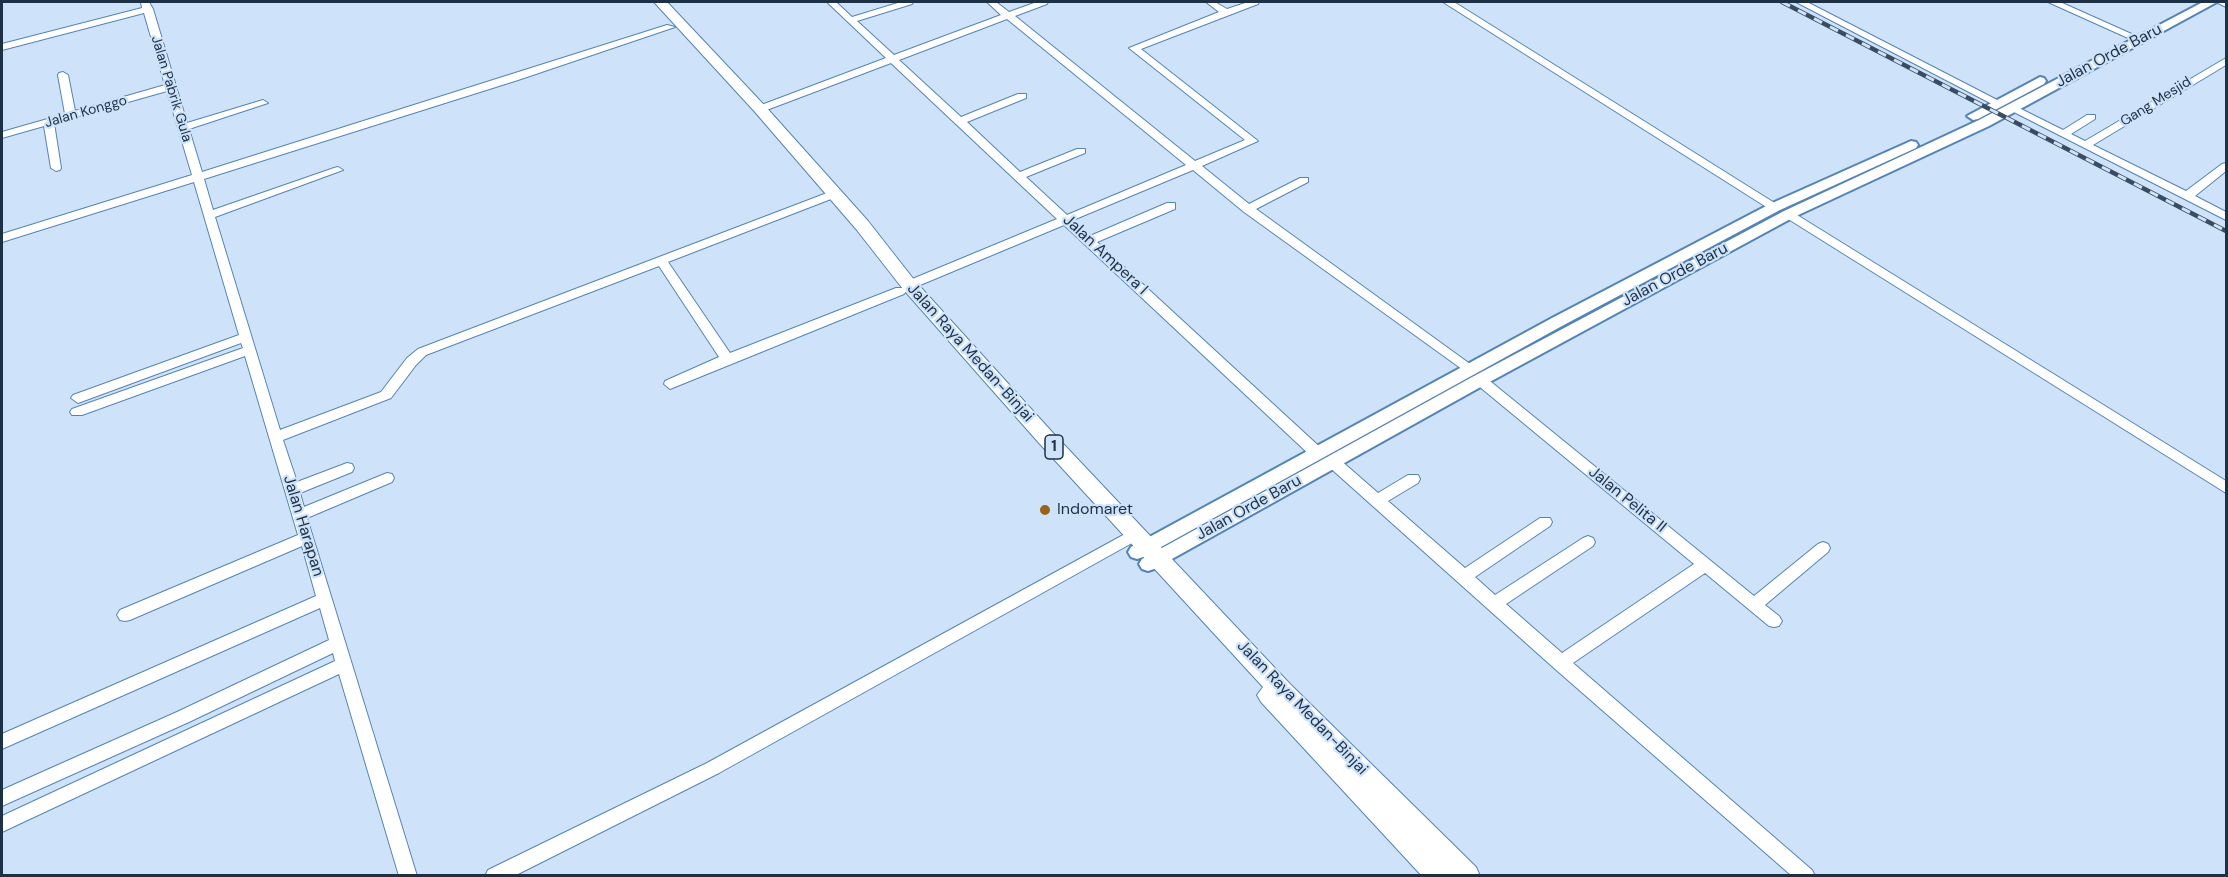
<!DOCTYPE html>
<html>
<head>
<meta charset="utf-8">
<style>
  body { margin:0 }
  #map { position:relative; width:2228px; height:877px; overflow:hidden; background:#cee3f9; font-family:"DM Sans",sans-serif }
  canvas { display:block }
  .frame { position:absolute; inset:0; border:3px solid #1d3146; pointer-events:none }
</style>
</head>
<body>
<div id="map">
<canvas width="2228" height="877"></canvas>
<div class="frame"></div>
</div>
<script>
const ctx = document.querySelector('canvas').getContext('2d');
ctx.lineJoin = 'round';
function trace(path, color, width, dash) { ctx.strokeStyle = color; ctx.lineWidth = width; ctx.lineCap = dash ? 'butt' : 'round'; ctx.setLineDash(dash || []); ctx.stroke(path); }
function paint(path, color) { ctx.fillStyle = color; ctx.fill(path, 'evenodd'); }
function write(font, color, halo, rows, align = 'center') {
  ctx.font = font + ' "DM Sans",sans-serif'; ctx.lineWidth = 4.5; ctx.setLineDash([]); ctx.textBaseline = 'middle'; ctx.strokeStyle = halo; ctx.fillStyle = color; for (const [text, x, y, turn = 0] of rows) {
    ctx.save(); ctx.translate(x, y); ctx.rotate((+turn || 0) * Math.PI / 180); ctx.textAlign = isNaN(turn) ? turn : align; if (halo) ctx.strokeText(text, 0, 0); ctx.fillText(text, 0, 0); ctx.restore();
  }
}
const minor = new Path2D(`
  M 141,2 L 149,2 L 153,9 L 187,123 L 263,100 L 268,103 L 189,129 L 202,172 L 667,25 L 675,27 L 518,80 L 204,179 L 213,210 L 334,168 L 338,167 L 343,170 L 215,217 L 280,430 L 381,392 L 407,358 L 418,349 L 827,193 L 833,197 L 831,199 L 668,262 L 730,353 L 896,288 L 904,288 L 906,291 L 904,294 L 670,389 L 664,384 L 665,381 L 719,357 L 659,266 L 426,355 L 416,365 L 391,398 L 283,440 L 297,482 L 347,463 L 352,464 L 354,468 L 352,472 L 300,493 L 304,507 L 387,473 L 392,474 L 394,478 L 392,482 L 307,518 L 417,876 L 399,876 L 339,674 L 2,832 L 2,816 L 335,661 L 333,653 L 189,722 L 2,806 L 2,790 L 177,712 L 329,640 L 320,608 L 2,749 L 2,734 L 316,596 L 302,546 L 130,620 L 125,621 L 120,620 L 117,615 L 120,610 L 298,535 L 245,356 L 82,415 L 72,415 L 70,412 L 72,409 L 243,348 L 241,343 L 78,403 L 71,398 L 73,395 L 239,335 L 194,182 L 2,242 L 2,234 L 192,175 L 167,91 L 54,123 L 61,168 L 60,170 L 56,171 L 51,168 L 44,126 L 2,138 L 2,132 L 65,114 L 58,75 L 59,73 L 63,72 L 68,75 L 75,111 L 165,85 L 144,13 L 2,50 L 2,44 L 142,8 Z
  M 827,2 L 836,2 L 852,17 L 901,2 L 913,2 L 912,4 L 857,21 L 894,55 L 1001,15 L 987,2 L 996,2 L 1009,12 L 1037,2 L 1048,2 L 1047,4 L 1015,16 L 1195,161 L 1245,140 L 1129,48 L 1219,12 L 1206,2 L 1215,2 L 1227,9 L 1248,2 L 1259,2 L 1258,4 L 1141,49 L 1258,141 L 1202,166 L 1249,204 L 1300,178 L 1308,178 L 1308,182 L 1256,209 L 1477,369 L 1476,372 L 1466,372 L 1244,212 L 1193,170 L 1073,220 L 1090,236 L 1167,203 L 1175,203 L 1175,209 L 1097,242 L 1322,449 L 1324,453 L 1322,457 L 1312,457 L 1064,225 L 913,288 L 905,288 L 903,285 L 905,282 L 1057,219 L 891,63 L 764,111 L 756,111 L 756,107 L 886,58 ZM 1007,19 L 1186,165 L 1067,215 L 1026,177 L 1085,153 L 1085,149 L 1077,149 L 1020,172 L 967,122 L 1026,98 L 1026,94 L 1018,94 L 961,117 L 899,60 Z
  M 1443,2 L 1454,2 L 1781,207 L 1775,211 L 1771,210 Z
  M 1796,2 L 1807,2 L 2003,103 L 2002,105 L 1994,105 Z
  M 2048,2 L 2060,2 L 2145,40 L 2137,42 Z
  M 2216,2 L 2226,2 L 2226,7 Z
  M 2226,58 L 2226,65 L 2093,145 L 2186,191 L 2222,164 L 2226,163 L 2226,171 L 2195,196 L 2226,212 L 2226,220 L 2008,109 L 2009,107 L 2017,107 L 2063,130 L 2087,115 L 2095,115 L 2095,119 L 2071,134 L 2085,141 Z
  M 1789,210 L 2226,481 L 2226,493 L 1785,217 L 1785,211 Z
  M 1480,375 L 1485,377 L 1754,596 L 1818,544 L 1823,542 L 1828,544 L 1830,548 L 1828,552 L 1765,605 L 1779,616 L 1782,621 L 1779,626 L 1774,627 L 1769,626 L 1705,573 L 1573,663 L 1812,870 L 1815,876 L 1792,876 L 1554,668 L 1328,466 L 1326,462 L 1328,458 L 1338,458 L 1378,493 L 1408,475 L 1418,475 L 1420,479 L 1418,483 L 1388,501 L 1465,568 L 1540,518 L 1550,518 L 1552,522 L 1550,526 L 1475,577 L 1495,595 L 1583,538 L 1588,536 L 1593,538 L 1595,542 L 1593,546 L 1506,604 L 1562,653 L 1694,564 L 1475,383 L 1474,380 Z
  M 1136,528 L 1141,530 L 1143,534 L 1141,538 L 719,773 L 514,876 L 485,876 L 488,870 L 707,763 Z`);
const major = new Path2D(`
  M 2203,2 L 2217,2 L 1989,126 L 1794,217 L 1486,384 L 1154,569 L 1148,571 L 1142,569 L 1139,564 L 1142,559 L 1474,376 L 1784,211 L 1979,120 Z
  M 2040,77 L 2044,78 L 2046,81 L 2044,84 L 1978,119 L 1973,120 L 1967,116 Z
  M 1911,141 L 1916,142 L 1918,145 L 1916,148 L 1780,210 L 1562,326 L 1143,557 L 1137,559 L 1131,557 L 1128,552 L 1131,547 L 1552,318 L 1770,204 Z`);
const highway = new Path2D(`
  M 654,2 L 667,2 L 765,106 L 868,221 L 915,281 L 1053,433 L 1290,684 L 1476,867 L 1480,876 L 1422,876 L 1261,702 L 1257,695 L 1263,687 L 1039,443 L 903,289 L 856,229 L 755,112 Z`);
trace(minor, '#5484b6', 2);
trace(major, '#5484b6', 4);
trace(highway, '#5484b6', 2);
paint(minor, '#fff');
paint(major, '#fff');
paint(highway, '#fff');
const rail = new Path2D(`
  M 1782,2 L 2226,231`);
trace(rail, '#384c62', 4.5);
trace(rail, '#cee3f9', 3, [9]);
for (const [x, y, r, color] of [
  [1045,510,6,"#986419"]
]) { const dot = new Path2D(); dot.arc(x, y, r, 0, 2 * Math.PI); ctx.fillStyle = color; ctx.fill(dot); trace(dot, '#cee3f9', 2); }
write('14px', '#1d3146', '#cee3f9', [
  ["Jalan Pabrik Gula",171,89,73],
  ["Gang Mesjid",2156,102,-32],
  ["Jalan Konggo",86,112,-16]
]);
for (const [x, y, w] of [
  [1054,447,18]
]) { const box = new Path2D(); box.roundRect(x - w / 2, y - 12, w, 24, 4.5); ctx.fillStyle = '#cee3f9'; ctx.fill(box); trace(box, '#1d3146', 1.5); }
write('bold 15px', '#1d3146', null, [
  ["1",1054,447]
]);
write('16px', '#1d3146', '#cee3f9', [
  ["Jalan Orde Baru",2109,56,-28],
  ["Jalan Ampera I",1105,255,43],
  ["Jalan Orde Baru",1675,275,-28],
  ["Jalan Raya Medan-Binjai",970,353,48],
  ["Jalan Pelita II",1627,500,39],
  ["Jalan Orde Baru",1249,508,-29],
  ["Jalan Harapan",303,526,73],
  ["Jalan Raya Medan-Binjai",1302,708,46]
]);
write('16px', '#1d3146', '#cee3f9', [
  ["Indomaret",1057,510]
], 'left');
</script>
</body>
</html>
